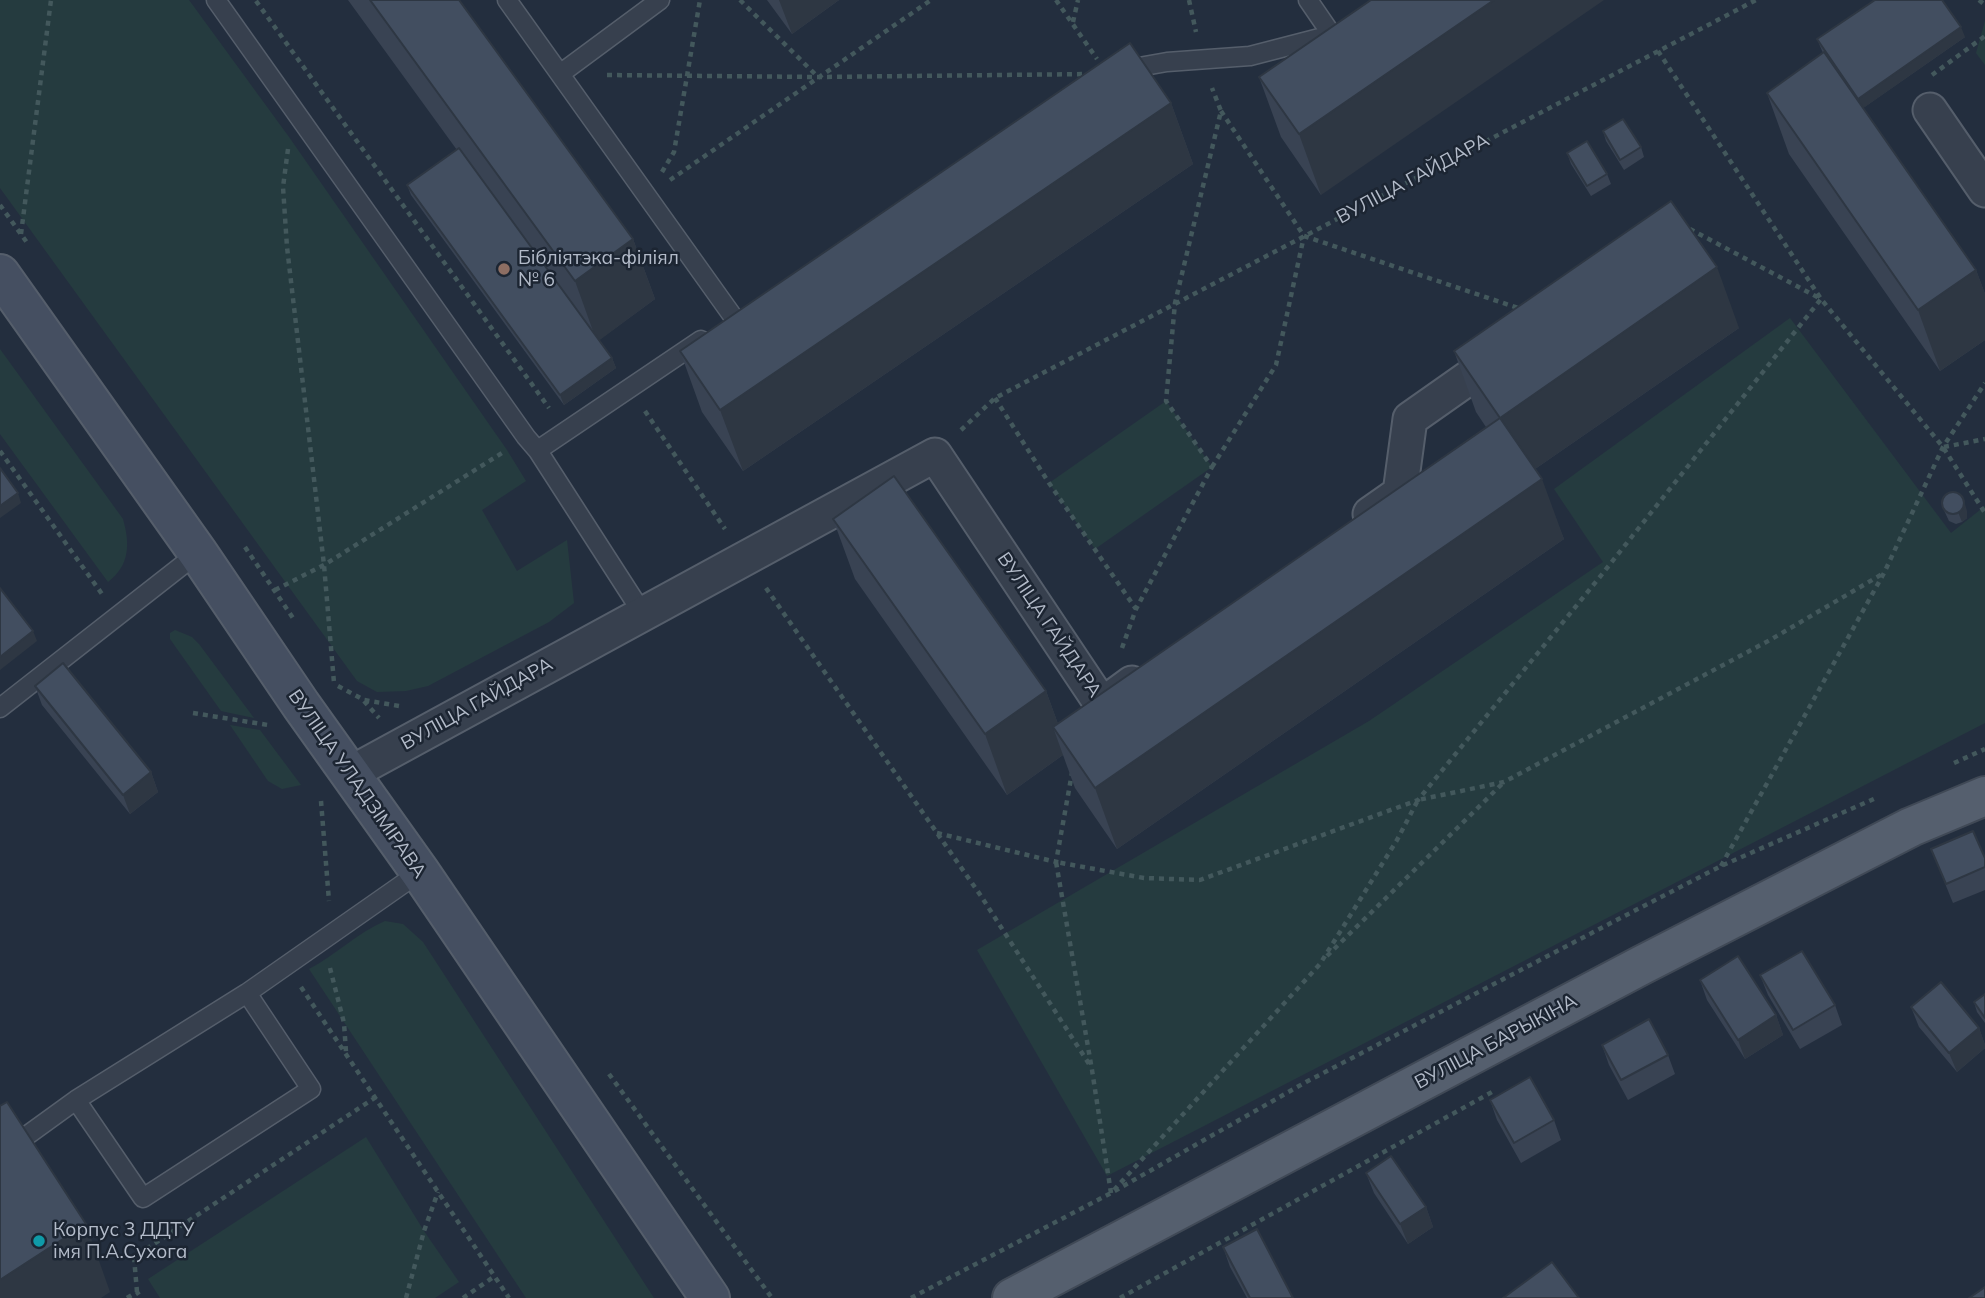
<!DOCTYPE html>
<html>
<head>
<meta charset="utf-8">
<style>
  body { margin:0 }
  canvas { display:block; background:#232e3e }
</style>
</head>
<body>
<canvas width="1985" height="1298"></canvas>
<script>
const ctx = document.querySelector('canvas').getContext('2d');
ctx.lineJoin = 'round';
function paint(path, color) { ctx.fillStyle = color; ctx.fill(path, 'evenodd'); }
function trace(path, color, width, dash) { ctx.strokeStyle = color; ctx.lineWidth = width; ctx.lineCap = dash ? 'butt' : 'round'; ctx.setLineDash(dash || []); ctx.stroke(path); }
function write(font, color, halo, rows, align = 'center') {
  ctx.font = font + ' Mulish,sans-serif'; ctx.lineWidth = 5; ctx.setLineDash([]); ctx.textBaseline = 'middle'; ctx.strokeStyle = halo; ctx.fillStyle = color; for (const [text, x, y, turn = 0] of rows) {
    ctx.save(); ctx.translate(x, y); ctx.rotate((+turn || 0) * Math.PI / 180); ctx.textAlign = isNaN(turn) ? turn : align; if (halo) ctx.strokeText(text, 0, 0); ctx.fillText(text, 0, 0); ctx.restore();
  }
}
paint(new Path2D(`
  M 0,0 L 189,0 L 289,137 L 507,450 L 526,481 L 482,510 L 517,571 L 567,540 L 574,603 L 549,622 L 428,686 L 406,691 L 377,692 L 357,681 L 0,188 Z
  M 1985,21 L 1985,65 L 1976,53 Z
  M 1790,318 L 1951,533 L 1985,506 L 1985,723 L 1107,1176 L 977,950 L 1369,721 L 1603,562 L 1554,489 Z
  M 0,349 L 123,519 C 130,544 130,565 108,582 L 0,434 Z
  M 1166,401 L 1212,467 L 1095,549 L 1049,483 Z
  M 175,630 L 192,637 L 199,644 L 254,718 L 221,711 L 170,639 L 170,633 Z
  M 230,725 L 260,730 L 301,785 L 282,789 L 268,781 Z
  M 385,921 L 403,924 L 423,942 L 654,1298 L 526,1298 L 309,969 C 336,955 357,933 385,921 Z
  M 366,1137 L 424,1231 L 459,1282 L 435,1298 L 160,1298 L 148,1279 Z`), '#253b3f');
const lane = new Path2D(`
  M 216,0 L 526,437 L 538,451 L 643,614
  M 507,0 L 734,318
  M 1308,0 L 1332,35
  M 1122,70 L 1167,62 L 1250,56 L 1335,34
  M 560,74 L 660,0
  M 538,450 L 701,340
  M 0,708 L 198,553
  M 247,993 L 311,1089 L 143,1198 L 76,1100 L 247,993 L 420,872
  M 0,1155 L 76,1100`);
const street = new Path2D(`
  M 1930,110 L 1985,190
  M 1370,514 L 1400,493 L 1410,419 L 1501,355
  M 351,773 L 935,455 L 1102,705 L 1132,683`);
const secondary = new Path2D(`
  M 0,274 L 198,553 L 301,705 L 420,872 L 710,1298`);
const primary = new Path2D(`
  M 1012,1298 L 1642,965 L 1911,827 L 1985,796`);
trace(lane, '#555e6b', 21);
trace(street, '#555e6b', 37);
trace(secondary, '#555e6b', 42);
trace(primary, '#404956', 42);
trace(new Path2D(`
  M 740,0 L 818,77
  M 1056,0 L 1097,59
  M 1189,0 L 1196,32
  M 1979,0 L 1985,5
  M 256,1 L 549,408
  M 1073,22 L 1078,0
  M 1658,51 L 1821,299 L 1943,447 L 1985,513
  M 607,75 L 819,77 L 1091,74
  M 1932,75 L 1985,36
  M 1221,111 L 1304,236 L 1521,309
  M 288,149 L 283,187 L 287,247 L 324,565 L 334,683
  M 662,172 L 674,152 L 700,0
  M 670,180 L 931,0
  M 0,205 L 28,244
  M 21,234 L 51,0
  M 995,398 L 1049,483 L 1136,609
  M 645,411 L 725,529
  M 961,430 L 995,398 L 1756,0
  M 1944,447 L 1985,439
  M 0,451 L 102,594
  M 1212,467 L 1276,365 L 1304,236
  M 245,547 L 295,621
  M 766,588 L 981,896 L 1091,1067
  M 275,590 L 324,565 L 502,453
  M 1122,648 L 1136,609 L 1212,467 L 1166,401 L 1175,303 L 1221,111 L 1212,88
  M 338,686 L 364,700 L 399,706
  M 364,701 L 379,718
  M 193,713 L 268,725
  M 1954,763 L 1985,749
  M 321,801 L 329,901
  M 937,833 L 1056,862 L 1072,773
  M 1721,866 L 1884,573 L 1943,447 L 1985,383
  M 1327,956 L 1503,783
  M 330,968 L 344,1023 L 346,1052
  M 301,987 L 509,1298
  M 609,1074 L 772,1298
  M 1114,1190 L 1320,964 L 1397,840 L 1418,800 L 1504,782 L 1770,640 L 1884,573
  M 1111,1193 L 1092,1070 L 1056,862 L 1144,878 L 1200,880 L 1418,800 L 1599,578 L 1821,299 L 1688,228
  M 137,1292 L 134,1257 L 376,1097
  M 127,1298 L 137,1292 L 141,1298
  M 406,1298 L 424,1231 L 438,1192
  M 463,1298 L 495,1276
  M 911,1298 L 1111,1193 L 1306,1082 L 1609,924 L 1721,866 L 1876,798
  M 1120,1298 L 1492,1092`), '#43585c', 4.5, [5, 5]);
trace(lane, '#37404e', 18);
trace(street, '#37404e', 33);
trace(secondary, '#454f61', 38);
trace(primary, '#555f6e', 38);
paint(new Path2D(`
  M 348,0 L 459,0 L 633,239 L 655,299 L 599,340 L 612,358 L 616,368 L 564,405 L 411,195 L 407,185 L 457,150 Z
  M 767,0 L 839,0 L 792,34 Z
  M 1371,0 L 1321,195 L 1281,137 L 1259,77 Z
  M 1965,37 L 1863,108 L 1976,270 L 1985,294 L 1985,340 L 1940,371 L 1789,154 L 1767,93 L 1823,53 L 1817,39 Z
  M 1171,103 L 1193,164 L 743,471 L 702,412 L 680,351 Z
  M 1603,131 L 1641,147 L 1644,157 L 1624,170 L 1606,141 Z
  M 1567,153 L 1607,174 L 1611,184 L 1591,196 L 1571,164 Z
  M 1739,328 L 1535,469 L 1564,539 L 1117,849 L 1075,788 L 1063,755 L 1007,795 L 855,579 L 833,519 L 1046,691 L 1058,724 L 1486,427 L 1476,412 L 1454,351 Z
  M 1942,506 L 1967,511 L 1967,518 L 1962,522 L 1956,524 L 1949,521 Z
  M 35,686 L 151,772 L 158,792 L 130,814 L 42,705 Z
  M 1931,849 L 1985,858 L 1985,890 L 1953,903 Z
  M 1760,975 L 1835,1005 L 1842,1025 L 1800,1049 L 1768,995 Z
  M 1700,980 L 1776,1015 L 1783,1035 L 1745,1059 L 1707,1000 Z
  M 1985,994 L 1985,1023 L 1977,1012 L 1974,1002 Z
  M 1911,1007 L 1979,1028 L 1985,1045 L 1985,1048 L 1957,1072 L 1919,1027 Z
  M 1602,1045 L 1668,1055 L 1675,1074 L 1628,1100 L 1609,1065 Z
  M 1490,1100 L 1554,1120 L 1561,1140 L 1521,1163 L 1497,1120 Z
  M 1366,1173 L 1426,1207 L 1433,1227 L 1408,1244 L 1374,1193 Z
  M 1223,1247 L 1293,1298 L 1247,1298 L 1230,1267 Z`), '#394353');
paint(new Path2D(`
  M 779,0 L 839,0 L 792,34 Z
  M 1494,0 L 1604,0 L 1321,195 L 1299,134 Z
  M 1961,27 L 1965,37 L 1862,109 L 1858,99 Z
  M 1171,103 L 1193,164 L 743,471 L 720,410 Z
  M 633,239 L 655,299 L 597,342 L 575,281 Z
  M 1717,267 L 1739,328 L 1522,478 L 1500,418 Z
  M 1976,270 L 1985,294 L 1985,340 L 1940,371 L 1918,310 Z
  M 612,358 L 616,368 L 564,405 L 560,395 Z
  M 1542,479 L 1564,539 L 1117,849 L 1095,788 Z
  M 18,493 L 21,503 L 0,518 L 0,506 Z
  M 1964,501 L 1967,511 L 1967,518 L 1962,522 L 1958,512 Z
  M 33,631 L 37,641 L 0,670 L 0,657 Z
  M 1046,691 L 1066,746 L 1053,727 L 1063,755 L 1007,795 L 985,734 Z
  M 151,772 L 158,792 L 130,814 L 123,795 Z
  M 1776,1015 L 1783,1035 L 1745,1059 L 1738,1040 Z
  M 1979,1028 L 1985,1045 L 1985,1048 L 1957,1072 L 1949,1053 Z
  M 1426,1207 L 1433,1227 L 1408,1244 L 1400,1224 Z
  M 86,1224 L 110,1292 L 101,1298 L 0,1298 L 0,1280 Z`), '#2e3743');
const building = new Path2D(`
  M 370,0 L 459,0 L 633,239 L 575,281 Z
  M 1371,0 L 1494,0 L 1299,134 L 1259,77 Z
  M 1875,0 L 1942,0 L 1961,27 L 1858,99 L 1817,39 Z
  M 1130,43 L 1171,103 L 720,410 L 680,351 Z
  M 1824,52 L 1976,270 L 1918,310 L 1767,93 Z
  M 1623,119 L 1641,147 L 1620,160 L 1603,131 Z
  M 1587,141 L 1607,174 L 1587,186 L 1567,153 Z
  M 459,148 L 612,358 L 560,395 L 407,185 Z
  M 1671,201 L 1717,267 L 1500,418 L 1454,351 Z
  M 1500,418 L 1542,479 L 1095,788 L 1053,727 Z
  M 0,468 L 18,493 L 0,506 Z
  M 894,476 L 1046,691 L 985,734 L 833,519 Z
  M1942 503a11 11 0 1 1 22 0a11 11 0 1 1-22 0Z
  M 0,588 L 33,631 L 0,657 Z
  M 63,663 L 151,772 L 123,795 L 35,686 Z
  M 1973,831 L 1985,858 L 1985,867 L 1946,884 L 1931,849 Z
  M 1802,951 L 1835,1005 L 1793,1030 L 1760,975 Z
  M 1738,956 L 1776,1015 L 1738,1040 L 1700,980 Z
  M 1941,982 L 1979,1028 L 1949,1053 L 1911,1007 Z
  M 1985,994 L 1985,1018 L 1974,1002 Z
  M 1649,1019 L 1668,1055 L 1621,1080 L 1602,1045 Z
  M 1530,1077 L 1554,1120 L 1514,1143 L 1490,1100 Z
  M 7,1102 L 86,1224 L 0,1280 L 0,1106 Z
  M 1391,1156 L 1426,1207 L 1400,1224 L 1366,1173 Z
  M 1257,1229 L 1293,1298 L 1250,1298 L 1223,1247 Z
  M 1552,1262 L 1579,1298 L 1503,1298 Z
  M 1985,1287 L 1985,1298 L 1969,1298 Z`);
paint(building, '#424e60');
trace(building, '#2e3743', 2);
for (const [x, y, r, color] of [
  [504,269,7,"#8d6e63"],
  [39,1241,7,"#0f9aa8"]
]) { const dot = new Path2D(); dot.arc(x, y, r, 0, 2 * Math.PI); ctx.fillStyle = color; ctx.fill(dot); trace(dot, '#1c2532', 2.5); }
write('19px', '#b3bbc9', '#1c2532', [
  ["ВУЛІЦА ГАЙДАРА",1413,179,-28],
  ["ВУЛІЦА ГАЙДАРА",1049,625,56],
  ["ВУЛІЦА ГАЙДАРА",477,704,-29],
  ["ВУЛІЦА УЛАДЗІМІРАВА",357,784,55],
  ["ВУЛІЦА БАРЫКІНА",1496,1042,-28]
]);
write('19px', '#b3bbc9', '#1c2532', [
  ["Бібліятэка-філіял",518,258],
  ["№ 6",518,280],
  ["Корпус 3 ДДТУ",53,1230],
  ["імя П.А.Сухога",53,1252]
], 'left');
</script>
</body>
</html>
